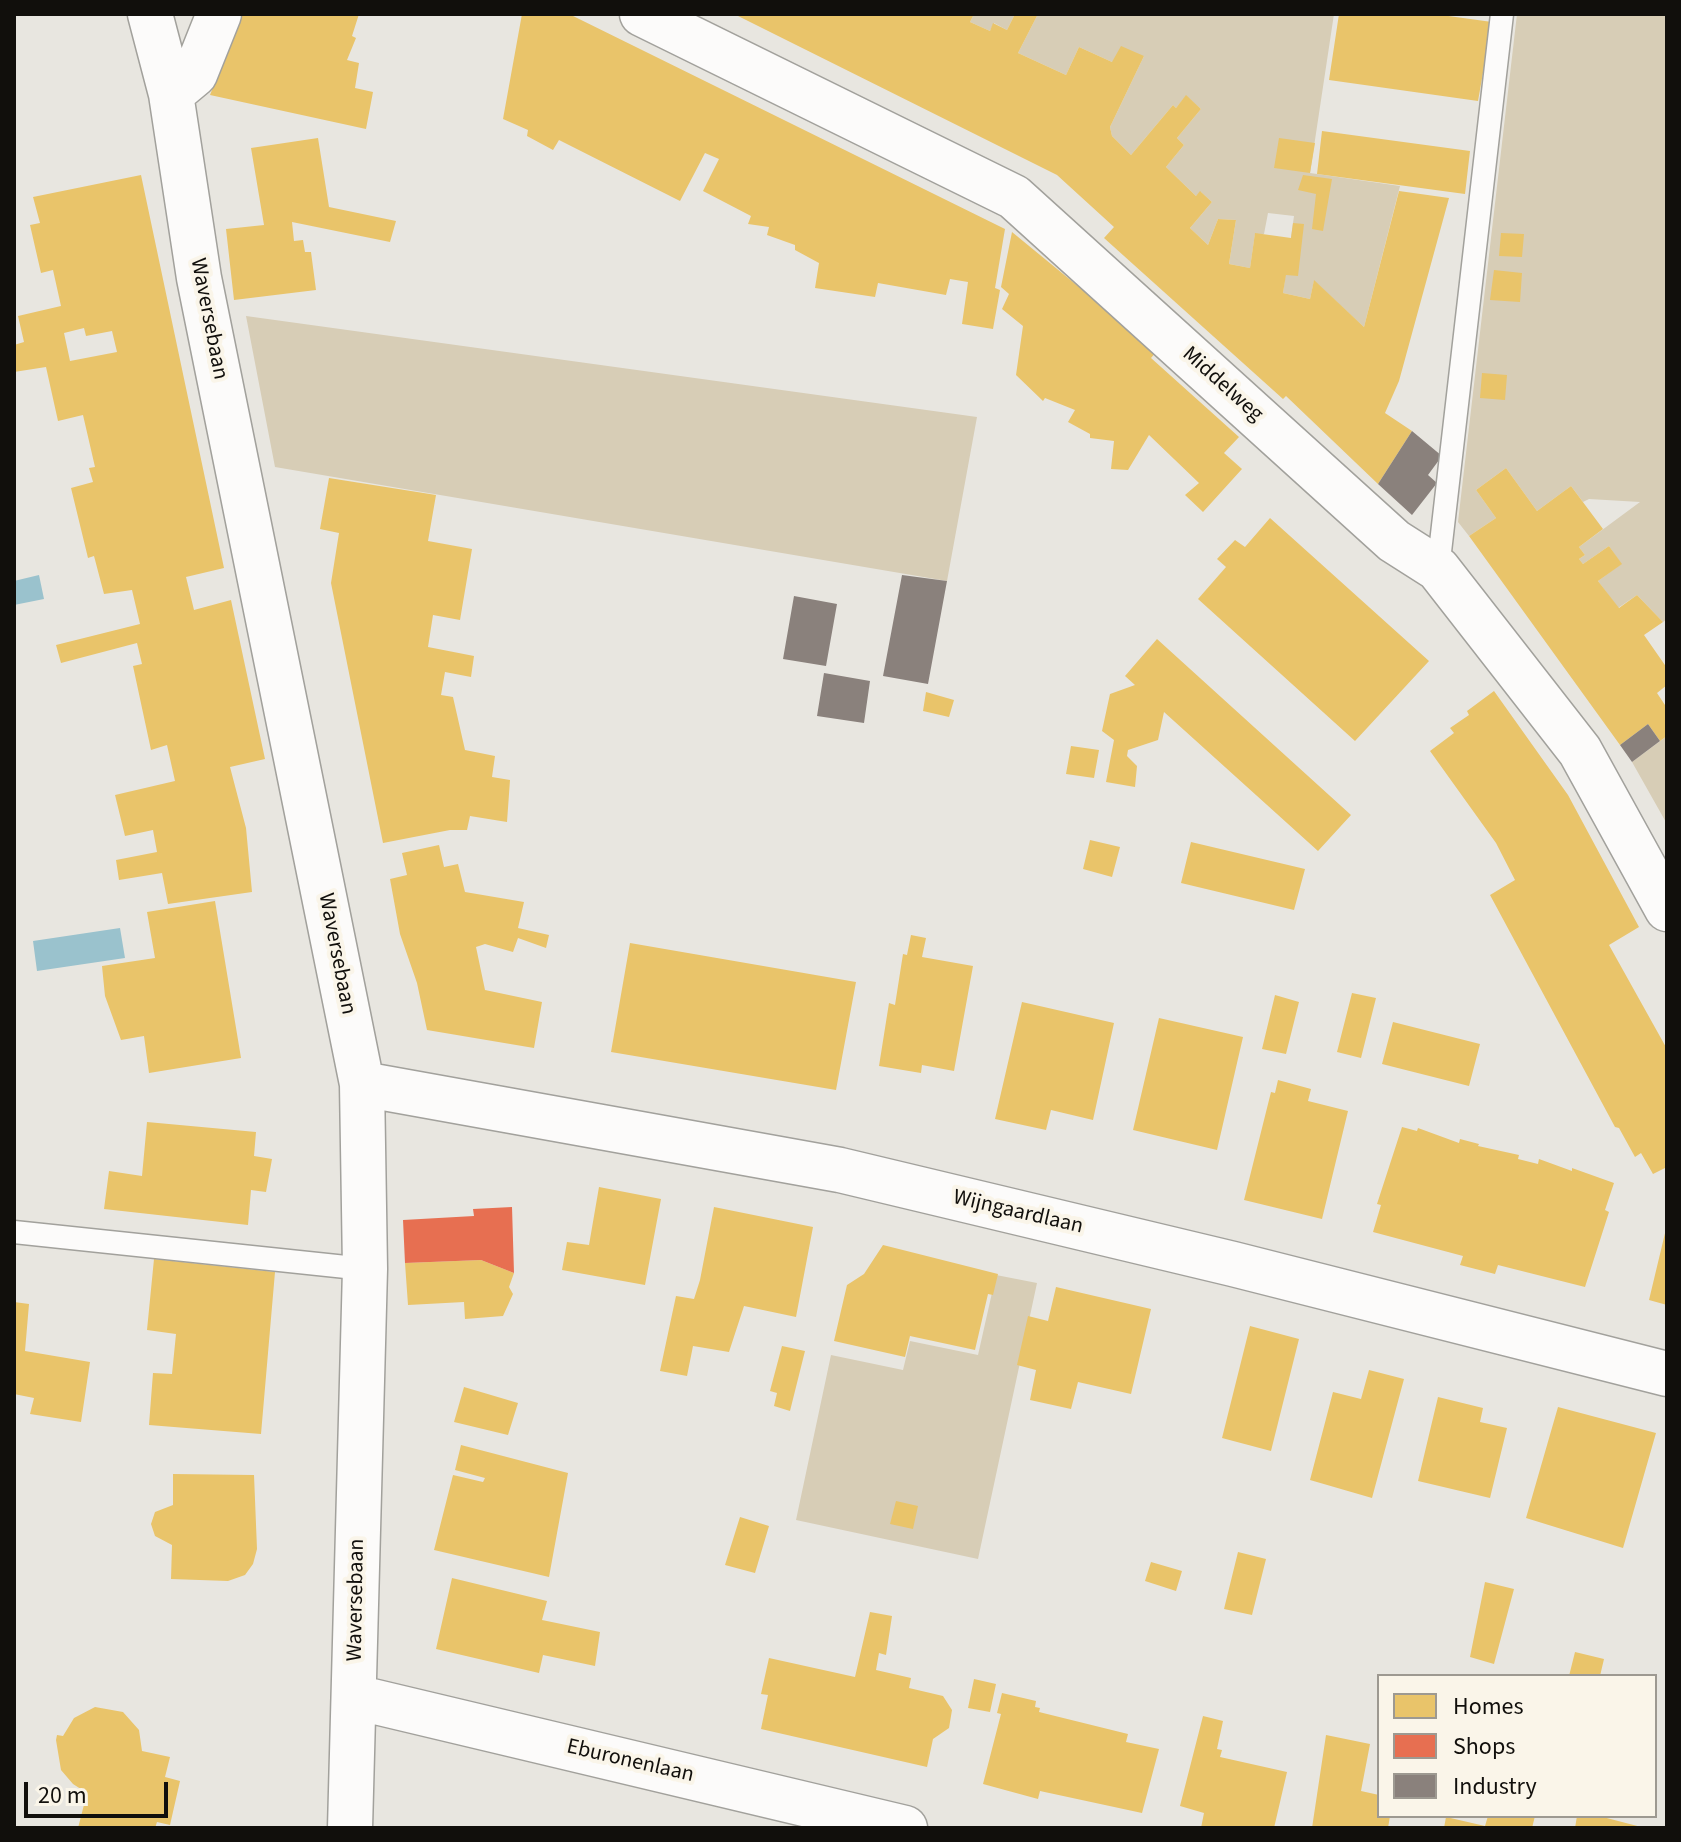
<!DOCTYPE html>
<html>
<head>
<meta charset="utf-8">
<style>
  body { margin:0 }
  #map { position:relative; width:1681px; height:1842px; overflow:hidden; background:#e8e6e0; font-family:"Source Sans 3",sans-serif }
  canvas { display:block }
  .frame { position:absolute; inset:0; border:16px solid #110f0c; pointer-events:none }
  .legend { position:absolute; left:1377px; top:1674px; width:280px; height:144px; box-sizing:border-box; background:#faf5e9; border:2px solid #9d9991; margin:0; padding:10px 14px; list-style:none; font-size:24px; color:#110f0c }
  .legend li { display:flex; align-items:center; gap:16px; height:40px }
  .legend b { width:40px; border:2px solid #9d9991 }
  .scale { position:absolute; left:24px; top:1782px; width:144px; height:36px; box-sizing:border-box; border:4px solid #110f0c; border-top:0; padding-left:10px; font-size:24px; line-height:28px; white-space:nowrap; color:#110f0c; -webkit-text-stroke:6px #faf5e9; paint-order:stroke }
</style>
</head>
<body>
<div id="map">
<canvas width="1681" height="1842"></canvas>
<div class="frame"></div>
<ul class="legend">
<li><b style="height:22px;background:#e9c46a"></b>Homes</li>
<li><b style="height:22px;background:#e76f51"></b>Shops</li>
<li><b style="height:22px;background:#8a817c"></b>Industry</li>
</ul>
<div class="scale">20 m</div>
</div>
<script>
const ctx = document.querySelector('canvas').getContext('2d');
ctx.lineJoin = 'round';
function paint(path, color) { ctx.fillStyle = color; ctx.fill(path, 'evenodd'); }
function trace(path, color, width, dash) { ctx.strokeStyle = color; ctx.lineWidth = width; ctx.lineCap = dash ? 'butt' : 'round'; ctx.setLineDash(dash || []); ctx.stroke(path); }
function write(font, color, halo, rows, align = 'center') {
  ctx.font = font + ' "Source Sans 3",sans-serif'; ctx.lineWidth = 8; ctx.setLineDash([]); ctx.textBaseline = 'middle'; ctx.strokeStyle = halo; ctx.fillStyle = color; for (const [text, x, y, turn = 0] of rows) {
    ctx.save(); ctx.translate(x, y); ctx.rotate((+turn || 0) * Math.PI / 180); ctx.textAlign = isNaN(turn) ? turn : align; if (halo) ctx.strokeText(text, 0, 0); ctx.fillText(text, 0, 0); ctx.restore();
  }
}
paint(new Path2D(`
  M 974,14 L 1015,14 L 1007,30 L 994,23 L 990,31 L 970,22 Z
  M 1038,14 L 1334,14 L 1310,173 L 1400,186 L 1364,327 L 1314,281 L 1310,299 L 1283,293 L 1294,216 L 1268,213 L 1264,234 L 1255,234 L 1250,268 L 1229,264 L 1236,220 L 1218,219 L 1208,245 L 1190,228 L 1212,202 L 1201,192 L 1196,196 L 1166,167 L 1184,145 L 1177,138 L 1201,109 L 1186,96 L 1176,108 L 1173,105 L 1131,155 L 1112,136 L 1110,127 L 1144,56 L 1112,62 L 1079,47 L 1066,75 L 1018,53 Z
  M 1517,14 L 1667,14 L 1667,619 L 1663,622 L 1637,595 L 1618,608 L 1598,581 L 1621,564 L 1609,546 L 1583,564 L 1579,559 L 1585,555 L 1579,547 L 1640,502 L 1589,499 L 1583,502 L 1571,486 L 1537,511 L 1506,468 L 1476,490 L 1496,518 L 1469,536 L 1458,522 Z
  M 246,316 L 977,417 L 947,581 L 275,467 Z
  M 1667,736 L 1667,824 L 1632,762 Z
  M 996,1275 L 1037,1283 L 978,1559 L 796,1520 L 831,1355 L 903,1370 L 910,1341 L 978,1355 Z`), '#d7cdb6');
paint(new Path2D(`
  M 39,575 L 44,599 L 14,605 L 14,581 Z
  M 120,928 L 125,958 L 37,971 L 33,941 Z`), '#9ac2cd');
paint(new Path2D(`
  M 242,14 L 359,14 L 352,36 L 356,38 L 347,60 L 359,63 L 355,88 L 373,92 L 366,129 L 210,95 Z
  M 522,14 L 569,14 L 1005,229 L 995,288 L 1000,290 L 993,329 L 962,324 L 968,282 L 950,279 L 946,295 L 878,283 L 875,297 L 815,288 L 819,263 L 795,250 L 795,245 L 767,235 L 769,227 L 748,224 L 751,216 L 703,191 L 719,159 L 705,153 L 680,201 L 559,140 L 553,150 L 527,136 L 528,130 L 503,119 Z
  M 734,14 L 974,14 L 970,22 L 990,31 L 993,23 L 1007,30 L 1015,14 L 1038,14 L 1018,53 L 1066,75 L 1079,47 L 1112,62 L 1121,46 L 1144,56 L 1110,127 L 1112,136 L 1131,155 L 1173,105 L 1176,108 L 1186,95 L 1201,109 L 1177,138 L 1184,145 L 1166,167 L 1196,196 L 1200,191 L 1212,202 L 1190,228 L 1208,245 L 1218,219 L 1236,220 L 1229,264 L 1250,268 L 1255,233 L 1291,238 L 1293,223 L 1304,224 L 1298,276 L 1286,275 L 1283,293 L 1310,299 L 1314,280 L 1364,327 L 1399,191 L 1449,198 L 1399,381 L 1385,413 L 1412,431 L 1378,484 L 1286,396 L 1283,399 L 1104,238 L 1114,227 L 1057,175 Z
  M 1339,14 L 1434,14 L 1492,22 L 1478,101 L 1329,80 Z
  M 1322,131 L 1470,151 L 1465,194 L 1317,174 Z
  M 318,138 L 329,207 L 396,221 L 390,242 L 292,222 L 294,241 L 303,240 L 305,252 L 311,252 L 316,290 L 234,300 L 226,229 L 264,225 L 251,148 Z
  M 1279,138 L 1315,143 L 1310,173 L 1274,168 Z
  M 141,175 L 224,568 L 186,577 L 194,610 L 231,600 L 265,759 L 230,767 L 246,828 L 252,892 L 168,904 L 162,873 L 119,880 L 116,860 L 157,852 L 153,830 L 125,836 L 115,795 L 175,781 L 167,745 L 151,750 L 133,666 L 142,664 L 137,643 L 61,663 L 56,645 L 140,624 L 132,590 L 104,594 L 94,556 L 88,558 L 71,488 L 93,482 L 89,468 L 95,467 L 83,415 L 58,421 L 46,367 L 14,372 L 14,345 L 24,342 L 18,316 L 61,306 L 53,270 L 41,273 L 30,225 L 40,223 L 33,197 ZM 84,328 L 86,336 L 112,331 L 117,352 L 70,361 L 64,333 Z
  M 1303,175 L 1332,179 L 1323,231 L 1312,229 L 1316,194 L 1298,190 Z
  M 1012,232 L 1157,351 L 1151,358 L 1239,437 L 1224,453 L 1242,469 L 1203,512 L 1185,495 L 1199,483 L 1149,435 L 1128,470 L 1111,469 L 1114,441 L 1090,438 L 1090,434 L 1068,422 L 1075,410 L 1045,398 L 1043,401 L 1016,375 L 1023,326 L 1002,309 L 1009,294 L 1001,287 Z
  M 1501,233 L 1524,234 L 1522,257 L 1499,256 Z
  M 1494,270 L 1522,273 L 1520,302 L 1490,300 Z
  M 1482,373 L 1507,375 L 1505,400 L 1480,398 Z
  M 1506,468 L 1537,511 L 1571,486 L 1603,529 L 1579,547 L 1585,555 L 1579,559 L 1583,564 L 1609,546 L 1622,564 L 1598,581 L 1619,608 L 1637,595 L 1663,622 L 1644,635 L 1667,668 L 1667,685 L 1657,693 L 1667,708 L 1667,736 L 1660,741 L 1648,724 L 1620,745 L 1469,536 L 1496,518 L 1476,490 Z
  M 329,478 L 436,495 L 428,541 L 472,549 L 460,620 L 433,615 L 428,647 L 474,656 L 471,677 L 445,672 L 441,695 L 453,697 L 465,750 L 495,756 L 492,777 L 510,780 L 507,822 L 470,816 L 467,830 L 450,830 L 383,843 L 331,583 L 339,533 L 320,529 Z
  M 1270,518 L 1429,661 L 1355,741 L 1198,599 L 1226,567 L 1217,559 L 1235,540 L 1245,547 Z
  M 1157,639 L 1351,815 L 1318,851 L 1164,712 L 1158,740 L 1128,750 L 1127,756 L 1137,766 L 1135,787 L 1106,782 L 1114,740 L 1102,731 L 1110,694 L 1135,685 L 1125,676 Z
  M 1494,691 L 1568,795 L 1639,927 L 1609,945 L 1667,1049 L 1667,1167 L 1653,1174 L 1641,1153 L 1635,1157 L 1619,1128 L 1615,1127 L 1490,895 L 1515,880 L 1496,843 L 1430,751 L 1454,733 L 1450,728 L 1469,715 L 1467,711 Z
  M 926,692 L 954,700 L 949,717 L 923,711 Z
  M 1071,746 L 1099,750 L 1094,778 L 1066,774 Z
  M 1090,840 L 1120,847 L 1112,877 L 1083,869 Z
  M 1191,842 L 1305,869 L 1294,910 L 1181,883 Z
  M 439,845 L 444,867 L 458,864 L 465,892 L 524,902 L 518,928 L 549,935 L 546,948 L 518,938 L 513,952 L 485,944 L 476,947 L 485,990 L 542,1002 L 534,1048 L 427,1030 L 417,983 L 400,934 L 390,879 L 407,875 L 402,853 Z
  M 215,901 L 241,1058 L 149,1073 L 144,1036 L 121,1040 L 105,996 L 102,966 L 155,958 L 147,912 Z
  M 911,935 L 926,938 L 922,957 L 973,966 L 954,1071 L 922,1065 L 921,1073 L 879,1066 L 889,1003 L 895,1005 L 903,954 L 907,955 Z
  M 630,943 L 856,982 L 836,1090 L 611,1052 Z
  M 1352,993 L 1376,998 L 1361,1058 L 1337,1052 Z
  M 1275,995 L 1299,1002 L 1286,1054 L 1262,1049 Z
  M 1022,1002 L 1114,1023 L 1093,1120 L 1051,1110 L 1046,1130 L 995,1119 Z
  M 1159,1018 L 1243,1037 L 1217,1150 L 1133,1130 Z
  M 1393,1022 L 1480,1044 L 1469,1086 L 1382,1064 Z
  M 1278,1080 L 1311,1089 L 1308,1101 L 1348,1111 L 1322,1219 L 1244,1200 L 1271,1092 L 1275,1093 Z
  M 147,1122 L 256,1132 L 254,1156 L 272,1159 L 266,1192 L 251,1190 L 248,1225 L 104,1209 L 109,1171 L 142,1176 Z
  M 1402,1127 L 1417,1131 L 1418,1128 L 1459,1143 L 1460,1139 L 1479,1144 L 1478,1146 L 1519,1155 L 1518,1159 L 1538,1164 L 1539,1159 L 1572,1171 L 1572,1168 L 1614,1183 L 1605,1210 L 1609,1212 L 1585,1287 L 1498,1265 L 1495,1274 L 1460,1265 L 1463,1256 L 1373,1232 L 1381,1205 L 1377,1204 Z
  M 599,1187 L 661,1199 L 645,1285 L 562,1270 L 567,1242 L 589,1245 Z
  M 714,1207 L 813,1227 L 796,1317 L 744,1306 L 729,1352 L 693,1346 L 687,1376 L 660,1371 L 676,1296 L 694,1299 L 700,1280 Z
  M 1666,1229 L 1667,1230 L 1667,1305 L 1649,1300 Z
  M 883,1245 L 998,1274 L 993,1295 L 988,1294 L 975,1350 L 910,1336 L 905,1357 L 834,1341 L 847,1285 L 864,1274 Z
  M 154,1259 L 275,1272 L 261,1434 L 149,1425 L 153,1373 L 172,1374 L 176,1334 L 147,1330 Z
  M 481,1260 L 514,1273 L 509,1287 L 513,1294 L 503,1316 L 465,1319 L 464,1302 L 408,1305 L 405,1263 Z
  M 1056,1287 L 1151,1309 L 1131,1394 L 1078,1382 L 1071,1409 L 1030,1400 L 1036,1370 L 1017,1365 L 1028,1316 L 1048,1321 Z
  M 14,1302 L 29,1304 L 25,1351 L 90,1362 L 81,1422 L 30,1414 L 34,1398 L 14,1394 Z
  M 1250,1326 L 1299,1339 L 1271,1451 L 1222,1438 Z
  M 782,1346 L 805,1351 L 790,1411 L 774,1406 L 777,1393 L 770,1391 Z
  M 1369,1370 L 1404,1379 L 1372,1498 L 1310,1480 L 1333,1392 L 1361,1399 Z
  M 464,1387 L 518,1403 L 508,1435 L 454,1422 Z
  M 1438,1397 L 1483,1408 L 1480,1422 L 1507,1428 L 1490,1498 L 1418,1481 Z
  M 1558,1407 L 1656,1433 L 1623,1548 L 1526,1518 Z
  M 461,1445 L 568,1473 L 549,1577 L 434,1550 L 453,1475 L 483,1482 L 485,1478 L 455,1470 Z
  M 173,1474 L 254,1475 L 257,1549 L 253,1564 L 245,1575 L 228,1581 L 171,1579 L 172,1545 L 155,1536 L 151,1524 L 155,1512 L 173,1505 Z
  M 896,1501 L 918,1506 L 913,1529 L 890,1524 Z
  M 740,1517 L 769,1526 L 755,1573 L 725,1565 Z
  M 1238,1552 L 1266,1559 L 1252,1615 L 1224,1609 Z
  M 1151,1562 L 1182,1571 L 1176,1591 L 1145,1581 Z
  M 452,1578 L 547,1601 L 542,1620 L 600,1632 L 595,1666 L 543,1655 L 539,1673 L 436,1649 Z
  M 1485,1582 L 1514,1589 L 1494,1664 L 1470,1657 Z
  M 870,1612 L 892,1616 L 886,1655 L 879,1653 L 876,1670 L 911,1678 L 909,1688 L 943,1696 L 952,1710 L 949,1728 L 933,1739 L 927,1767 L 761,1729 L 768,1695 L 761,1694 L 769,1658 L 855,1677 Z
  M 1575,1652 L 1604,1659 L 1600,1676 L 1569,1676 Z
  M 974,1679 L 996,1684 L 990,1712 L 968,1708 Z
  M 1002,1693 L 1036,1701 L 1035,1707 L 1040,1708 L 1039,1712 L 1128,1734 L 1126,1742 L 1159,1749 L 1142,1813 L 1040,1791 L 1038,1799 L 983,1784 L 1001,1714 L 997,1713 Z
  M 95,1707 L 123,1712 L 139,1730 L 142,1751 L 170,1757 L 165,1777 L 180,1781 L 170,1825 L 157,1822 L 155,1828 L 78,1828 L 87,1793 L 73,1784 L 61,1770 L 56,1740 L 57,1735 L 63,1736 L 74,1718 Z
  M 1203,1716 L 1223,1721 L 1217,1749 L 1222,1750 L 1220,1757 L 1287,1772 L 1274,1828 L 1201,1828 L 1204,1813 L 1180,1806 Z
  M 1326,1735 L 1370,1744 L 1361,1791 L 1379,1795 L 1379,1816 L 1390,1816 L 1388,1828 L 1312,1828 Z
  M 1488,1816 L 1535,1816 L 1532,1828 L 1444,1828 L 1446,1817 L 1485,1826 Z
  M 1577,1816 L 1599,1816 L 1645,1828 L 1575,1828 Z`), '#e9c46a');
paint(new Path2D(`
  M 512,1207 L 514,1273 L 481,1260 L 405,1263 L 403,1220 L 474,1216 L 473,1209 Z`), '#e76f51');
paint(new Path2D(`
  M 1412,431 L 1442,456 L 1428,475 L 1437,483 L 1412,515 L 1378,484 Z
  M 902,575 L 947,581 L 928,684 L 883,676 Z
  M 794,596 L 837,604 L 826,666 L 783,659 Z
  M 824,673 L 870,681 L 864,723 L 817,716 Z
  M 1648,724 L 1660,741 L 1632,762 L 1620,745 Z`), '#8a817c');
const lane = new Path2D(`
  M 1438,569 L 1502,14
  M 14,1232 L 365,1269`);
const street = new Path2D(`
  M 150,14 L 171,94 L 199,278 L 362,1084 L 365,1269 L 350,1828
  M 642,14 L 1014,197 L 1394,541 L 1438,569 L 1580,751 L 1667,909
  M 171,94 L 195,74 L 219,14
  M 362,1084 L 840,1170 L 1233,1264 L 1667,1374
  M 355,1697 L 905,1828`);
trace(lane, '#a2a19c', 25);
trace(street, '#a2a19c', 47);
trace(lane, '#fcfbfa', 22);
trace(street, '#fcfbfa', 44);
write('22px', '#110f0c', '#faf5e9', [
  ["Waversebaan",208,319,79],
  ["Middelweg",1222,385,42],
  ["Waversebaan",336,954,79],
  ["Wijngaardlaan",1018,1213,13],
  ["Waversebaan",357,1600,-89],
  ["Eburonenlaan",630,1762,13]
]);
</script>
</body>
</html>
